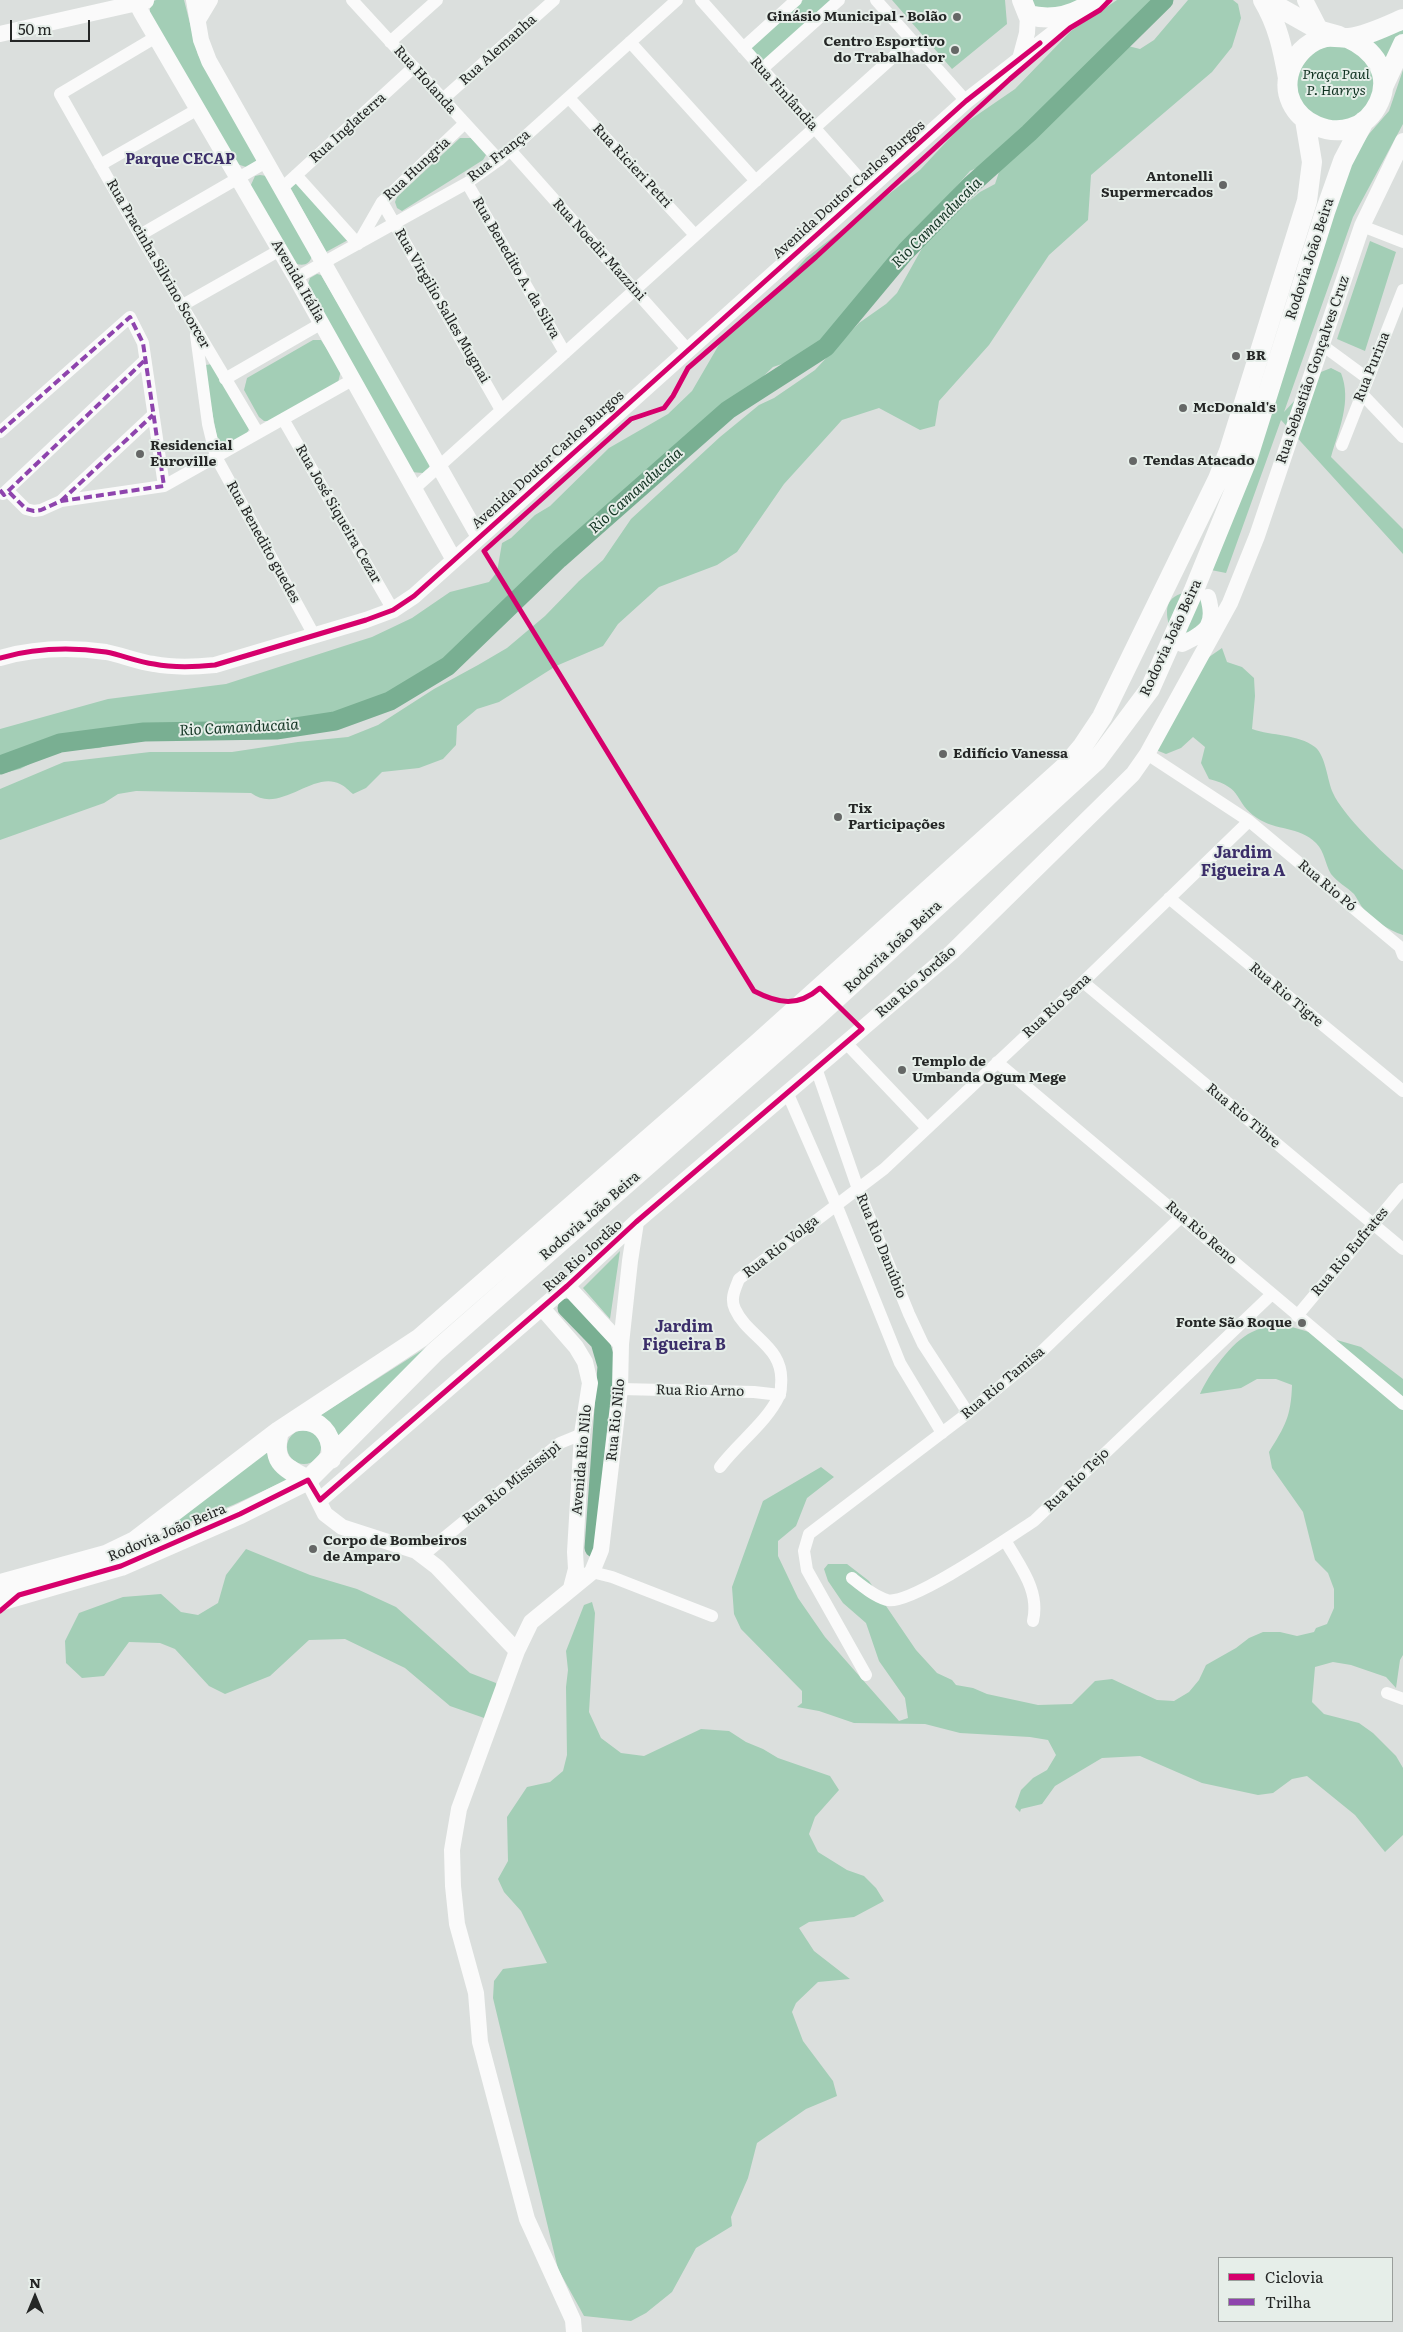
<!DOCTYPE html>
<html>
<head>
<meta charset="utf-8">
<style>
  body { margin:0 }
  #map { position:relative; width:1403px; height:2332px; overflow:hidden; background:#dbdfdd; font-family:Literata,serif }
  canvas { display:block }
  .legend { position:absolute; left:1218px; top:2257px; width:175px; height:65px; box-sizing:border-box; background:#e6eee9; border:1px solid #999e9b; margin:0; padding:6px 9px; list-style:none; font-size:15px; color:#252726 }
  .legend li { display:flex; align-items:center; gap:10px; height:25px }
  .legend b { width:25px; border:1px solid #999e9b }
  .north { position:absolute; left:10px; top:2272px; width:50px; height:50px; -webkit-text-stroke:4px #e6eee9; paint-order:stroke; rotate:0deg; font-size:14px; font-weight:700; line-height:20px; text-align:center; color:#252726 }
  .north::after { content:''; display:block; margin:auto; width:18px; height:22px; background:#252726; clip-path:polygon(50% 0,100% 100%,50% 72%,0 100%) }
  .scale { position:absolute; left:10px; top:20px; width:80px; height:22px; box-sizing:border-box; border:2px solid #252726; border-top:0; padding-left:6px; font-size:15px; line-height:18px; white-space:nowrap; color:#252726; -webkit-text-stroke:4px #e6eee9; paint-order:stroke }
</style>
</head>
<body>
<div id="map">
<canvas width="1403" height="2332"></canvas>
<ul class="legend">
<li><b style="height:6px;background:#d6006c"></b>Ciclovia</li>
<li><b style="height:6px;background:#8e44ad"></b>Trilha</li>
</ul>
<div class="north">N</div>
<div class="scale">50 m</div>
</div>
<script>
const ctx = document.querySelector('canvas').getContext('2d');
ctx.lineJoin = 'round';
function paint(path, color) { ctx.fillStyle = color; ctx.fill(path, 'evenodd'); }
function trace(path, color, width, dash) { ctx.strokeStyle = color; ctx.lineWidth = width; ctx.lineCap = dash ? 'butt' : 'round'; ctx.setLineDash(dash || []); ctx.stroke(path); }
function write(font, color, halo, rows, align = 'center') {
  ctx.font = font + ' Literata,serif'; ctx.lineWidth = 4; ctx.setLineDash([]); ctx.textBaseline = 'middle'; ctx.strokeStyle = halo; ctx.fillStyle = color; for (const [text, x, y, turn = 0] of rows) {
    ctx.save(); ctx.translate(x, y); ctx.rotate((+turn || 0) * Math.PI / 180); ctx.textAlign = isNaN(turn) ? turn : align; if (halo) ctx.strokeText(text, 0, 0); ctx.fillText(text, 0, 0); ctx.restore();
  }
}
paint(new Path2D(`
  M 156,0 L 184,0 L 198,55 L 255,150 L 257,158 L 255,164 L 249,168 L 237,164 L 150,14 L 150,3 Z
  M 803,0 L 833,0 L 762,63 L 749,49 Z
  M 892,0 L 1005,0 L 1007,24 L 952,69 Z
  M 1027,0 L 1084,0 L 1053,11 L 1033,11 Z
  M 1117,0 L 1157,0 L 1142,20 L 1129,30 L 1124,45 L 1140,49 L 1154,40 L 1188,0 L 1233,0 L 1238,4 L 1241,18 L 1232,47 L 1212,72 L 1091,175 L 1088,220 L 1049,255 L 989,345 L 939,401 L 935,426 L 920,430 L 879,408 L 842,420 L 784,484 L 737,552 L 717,565 L 659,587 L 618,624 L 603,646 L 556,666 L 499,702 L 477,709 L 457,726 L 456,745 L 443,759 L 419,768 L 382,772 L 366,788 L 353,794 C 349,791 345,786 340,784 C 313,770 280,815 251,793 L 136,791 L 118,794 L 104,803 L 0,840 L 0,789 L 64,762 L 150,752 L 232,752 L 298,742 L 348,737 L 378,725 L 434,689 L 478,665 L 507,648 L 545,616 L 579,581 L 603,560 L 631,519 L 720,437 L 759,405 L 774,398 L 815,370 L 859,323 L 886,304 L 897,293 L 930,234 L 980,192 L 995,184 L 1000,169 L 985,164 L 970,171 L 860,296 L 842,325 L 831,336 L 818,346 L 788,362 L 773,367 L 747,392 L 600,513 L 567,550 L 533,584 L 506,606 L 486,632 L 475,643 L 408,691 L 375,703 L 329,726 L 312,729 L 246,731 L 230,734 L 147,734 L 99,748 L 66,750 L 49,754 L 20,769 L 0,774 L 0,729 L 108,699 L 226,684 L 372,637 L 412,618 L 450,592 L 489,582 L 497,572 L 502,543 L 511,538 L 535,515 L 550,506 L 609,448 L 668,414 L 692,391 L 724,336 L 764,306 L 806,258 L 920,170 L 961,126 L 1015,89 L 1071,31 Z
  M 1403,20 L 1403,42 L 1387,67 L 1363,40 Z
  M 1340,43 L 1367,58 L 1377,83 L 1366,111 L 1342,123 L 1318,120 L 1300,101 L 1296,87 L 1298,71 L 1315,50 Z
  M 1403,70 L 1403,124 L 1353,217 L 1284,412 L 1321,372 L 1331,368 L 1341,373 C 1352,401 1339,429 1331,457 L 1403,529 L 1403,554 L 1281,420 L 1226,573 L 1211,570 L 1350,162 L 1369,134 L 1389,111 Z
  M 460,138 L 471,138 L 486,155 L 483,160 L 402,211 L 397,208 L 395,202 L 397,197 Z
  M 260,175 L 267,176 L 312,255 C 310,266 302,266 293,263 L 250,187 L 255,176 Z
  M 299,182 L 348,240 L 326,252 L 290,187 Z
  M 1370,241 L 1396,252 L 1365,351 L 1337,339 Z
  M 317,274 L 321,275 L 431,462 L 429,468 L 423,473 L 411,472 L 308,284 L 310,278 Z
  M 313,340 L 321,340 L 341,370 L 338,383 L 271,421 L 264,421 L 259,417 L 244,390 L 247,378 Z
  M 212,364 L 249,429 L 245,437 L 229,445 L 222,443 L 217,437 L 204,370 L 206,365 Z
  M 1187,592 L 1170,628 C 1164,609 1166,596 1187,592 Z
  M 1199,595 L 1210,612 L 1194,633 L 1184,632 Z
  M 1222,648 L 1227,662 L 1242,667 L 1254,678 L 1255,696 L 1252,729 C 1272,736 1298,734 1315,747 C 1326,756 1327,780 1333,793 C 1342,814 1384,855 1403,870 L 1403,935 C 1388,930 1372,920 1362,907 C 1359,903 1357,898 1354,894 C 1347,887 1337,882 1331,874 C 1325,864 1325,852 1316,843 C 1299,826 1276,831 1257,818 C 1233,802 1245,788 1209,779 L 1201,763 L 1205,747 L 1193,737 L 1181,748 L 1166,754 L 1151,748 L 1199,664 Z
  M 620,1251 L 610,1319 L 583,1288 Z
  M 1278,1323 L 1361,1347 L 1403,1379 L 1403,1655 L 1400,1660 L 1396,1688 L 1386,1677 L 1351,1665 L 1333,1662 L 1315,1667 L 1312,1702 L 1324,1714 L 1359,1723 L 1373,1733 L 1396,1756 L 1403,1768 L 1403,1835 L 1385,1852 L 1355,1815 L 1307,1776 L 1292,1779 L 1273,1793 L 1258,1795 L 1202,1783 L 1140,1756 L 1102,1758 L 1055,1786 L 1042,1804 L 1021,1809 L 1020,1812 L 1015,1807 L 1021,1790 L 1033,1778 L 1047,1770 L 1056,1755 L 1048,1740 L 1030,1737 L 960,1733 L 925,1724 L 854,1723 L 819,1711 L 797,1707 L 802,1703 L 802,1691 L 741,1629 L 734,1614 L 732,1587 L 763,1501 L 821,1467 L 834,1477 L 807,1498 L 796,1526 L 778,1541 L 778,1556 L 798,1598 L 825,1637 L 899,1721 L 908,1718 L 905,1698 L 879,1661 L 866,1623 L 843,1603 L 828,1581 L 824,1569 L 828,1564 L 847,1564 L 869,1581 L 916,1650 L 937,1673 L 952,1680 L 956,1685 L 973,1688 L 987,1694 L 1038,1705 L 1072,1704 L 1095,1681 L 1112,1679 L 1157,1700 L 1174,1701 L 1189,1692 L 1199,1680 L 1206,1665 L 1236,1648 L 1249,1638 L 1263,1632 L 1280,1632 L 1297,1636 L 1314,1632 L 1316,1628 L 1327,1624 L 1334,1608 L 1334,1589 L 1328,1573 L 1315,1560 L 1303,1512 L 1272,1468 L 1269,1452 C 1285,1426 1291,1417 1292,1385 L 1276,1379 L 1257,1379 L 1241,1388 L 1200,1394 C 1209,1374 1231,1342 1252,1332 C 1260,1328 1269,1326 1278,1323 Z
  M 427,1347 L 338,1442 C 334,1428 332,1421 319,1416 Z
  M287 1447a17 17 0 1 1 34 0a17 17 0 1 1-34 0Z
  M 269,1449 L 287,1480 L 233,1505 L 151,1537 Z
  M 246,1549 L 310,1575 L 357,1589 L 396,1607 L 470,1673 L 496,1683 L 499,1695 L 487,1719 L 450,1706 L 405,1668 L 345,1639 L 309,1640 L 270,1676 L 225,1694 L 209,1686 L 175,1649 L 160,1643 L 129,1642 L 104,1676 L 82,1678 L 66,1663 L 65,1641 L 79,1613 L 123,1597 L 161,1594 L 181,1612 L 198,1615 L 218,1603 L 226,1575 Z
  M 592,1602 L 595,1613 L 589,1712 L 601,1738 L 621,1753 L 644,1756 L 701,1729 L 729,1731 L 746,1742 L 763,1749 L 778,1758 L 830,1776 L 839,1790 L 815,1817 L 809,1834 L 818,1852 L 847,1870 L 864,1876 L 876,1888 L 884,1901 L 854,1917 L 809,1922 L 799,1928 L 814,1951 L 850,1979 L 818,1982 L 796,2003 L 792,2012 L 803,2041 L 833,2081 L 837,2096 L 806,2109 L 757,2143 L 748,2178 L 731,2217 L 732,2226 L 696,2248 L 672,2292 L 646,2313 L 631,2321 L 584,2316 L 558,2269 L 493,1998 L 494,1981 L 503,1969 L 547,1963 L 521,1911 L 504,1892 L 498,1879 L 508,1861 L 507,1817 L 527,1787 L 550,1782 L 563,1771 L 567,1755 L 566,1687 L 568,1670 L 566,1651 L 584,1605 Z`), '#a3ceb6');
trace(new Path2D(`
  M 0,765 L 60,743 L 144,732 L 276,730 L 335,721 L 390,701 L 448,666 L 559,559 L 728,410 L 826,347 L 906,251 L 972,184 L 1029,133 L 1164,0
  M 567,1308 L 600,1342 L 607,1366 L 594,1548`), '#79af92', 19);
trace(new Path2D(`
  M 352,0 L 499,160
  M 701,0 L 868,188
  M 876,0 L 966,101
  M 156,37 L 60,94 L 140,235 L 258,433
  M 390,42 L 437,0
  M 630,42 L 756,181
  M 743,48 L 796,0
  M 762,69 L 839,0
  M 569,98 L 695,235
  M 443,99 L 554,0
  M 510,150 L 688,350
  M 100,165 L 198,109
  M 296,175 L 358,244 L 382,202 L 465,123
  M 467,183 L 565,353
  M 281,189 L 414,67
  M 382,202 L 501,410
  M 1362,226 L 1403,242
  M 140,235 L 266,162
  M 296,278 L 467,183 L 499,160 L 677,0
  M 181,306 L 280,250
  M 196,335 L 208,424 L 216,457 L 314,635
  M 1322,345 L 1367,378
  M 225,379 L 322,323
  M 1361,393 L 1403,437
  M 283,419 L 393,610
  M 0,432 L 130,317 L 143,343 L 164,486
  M 1342,445 L 1403,290
  M 415,488 L 912,40
  M 8,491 L 26,509 L 34,511 L 41,510 L 61,501 L 164,486 L 354,379
  M 3,494 L 145,360
  M 61,501 L 153,415
  M 1147,754 L 1249,821 L 1400,947 L 1403,955
  M 1169,898 L 1403,1091
  M 1083,982 L 1403,1249
  M 846,1043 L 927,1128
  M 997,1062 L 1403,1404
  M 816,1068 L 858,1189 L 909,1314 L 923,1344 L 968,1413
  M 787,1092 L 836,1204 L 900,1363 L 942,1433
  M 1297,1316 L 1403,1189
  M 620,1389 L 754,1392 L 780,1395
  M 720,1467 C 738,1443 767,1422 779,1396 C 781,1393 781,1388 781,1385 C 785,1346 748,1338 735,1309 C 730,1299 735,1289 739,1279 L 884,1169 L 1083,982 L 1249,821
  M 1005,1540 C 1020,1567 1040,1590 1033,1621
  M 422,1556 L 560,1443 L 582,1434
  M 592,1572 L 612,1577 L 712,1616
  M 852,1578 C 862,1586 874,1596 887,1600 C 910,1606 1011,1536 1034,1521 L 1272,1294
  M 866,1675 L 807,1570 L 804,1551 L 809,1534 L 968,1413 L 1039,1354 L 1182,1216
  M 1387,1693 L 1403,1699`), '#fafafa', 12);
trace(new Path2D(`
  M 137,0 L 137,4 L 141,12 L 296,278 L 454,560
  M 194,0 L 201,40 L 209,61 L 479,537
  M 1305,0 L 1321,31
  M 198,20 L 210,0
  M 0,34 L 146,1
  M 1020,59 L 1027,33 L 1028,15
  M 1182,644 C 1207,632 1216,625 1208,597
  M 0,658 C 35,648 70,647 106,652 C 122,655 138,662 154,664 C 174,668 195,667 215,665 L 366,620 L 393,610 L 414,596 L 966,101 L 1078,14
  M 567,1286 L 621,1344
  M 542,1308 L 576,1347 L 585,1362 L 590,1383 L 582,1434 L 575,1552 L 576,1569 L 571,1588
  M 308,1480 L 325,1514 L 342,1527 L 416,1551 L 437,1567 L 517,1651
  M 320,1500 L 567,1286 L 636,1222 L 952,952 L 1133,774 L 1147,754 L 1230,603 L 1257,536 L 1362,226 L 1403,141
  M 574,2332 L 573,2320 L 527,2219 L 480,2042 L 476,1993 L 457,1924 L 453,1886 L 452,1850 L 459,1809 L 517,1651 L 531,1622 L 592,1572 L 601,1550 L 620,1389 L 621,1344 L 630,1261 L 636,1222`), '#fafafa', 16);
trace(new Path2D(`
  M 1022,0 L 1028,15 C 1053,21 1075,16 1095,0
  M 1263,0 C 1278,25 1283,50 1288,78
  M 1266,0 L 1321,31 L 1339,36
  M 1348,38 C 1373,49 1392,73 1379,102 C 1353,159 1267,121 1292,65 C 1298,51 1312,40 1326,37 C 1334,36 1342,38 1349,38 C 1367,36 1387,26 1403,19
  M 1383,87 L 1403,44
  M 293,1422 C 319,1416 334,1434 331,1459
  M 279,1431 C 271,1462 283,1467 308,1480
  M 0,1584 L 106,1555 L 135,1541 L 279,1431 L 420,1338 L 757,1044 L 1066,766 L 1082,747 L 1102,717 L 1218,479 L 1229,451 L 1307,201 L 1312,162 L 1305,120
  M 0,1601 L 121,1566 L 240,1514 L 308,1480 L 435,1352 L 817,1016 L 1097,760 L 1150,689 L 1194,590 L 1247,460 L 1325,212 L 1343,161 L 1364,121`), '#fafafa', 20);
trace(new Path2D(`
  M 0,432 L 130,317 L 143,343 L 164,486 L 61,501 L 41,510 L 34,511 L 26,509 L 8,491
  M 0,490 L 4,495 L 145,360
  M 61,501 L 153,415`), '#8e44ad', 4, [8, 4]);
trace(new Path2D(`
  M 0,658 C 35,648 70,647 106,652 C 122,655 138,662 154,664 C 174,668 195,667 215,665 L 366,620 L 393,610 L 414,596 L 966,101 L 1040,43
  M 0,1611 L 19,1595 L 121,1566 L 240,1514 L 308,1480 L 320,1500 L 567,1286 L 636,1222 L 862,1029 L 820,988 C 798,1007 779,1004 754,991 L 484,551 L 631,419 L 664,408 L 673,396 L 688,368 L 816,257 L 1010,79 L 1070,28 L 1100,10 L 1110,0`), '#d6006c', 5);
for (const [x, y, r, color] of [
  [957,17,5,"#656766"],
  [955,50,5,"#656766"],
  [1223,185,5,"#656766"],
  [1236,356,5,"#656766"],
  [1183,408,5,"#656766"],
  [140,454,5,"#656766"],
  [1133,461,5,"#656766"],
  [943,754,5,"#656766"],
  [838,817,5,"#656766"],
  [902,1070,5,"#656766"],
  [1302,1323,5,"#656766"],
  [313,1549,5,"#656766"]
]) { const dot = new Path2D(); dot.arc(x, y, r, 0, 2 * Math.PI); ctx.fillStyle = color; ctx.fill(dot); trace(dot, '#e6eee9', 2); }
write('bold 14px', '#252726', '#e6eee9', [
  ["Ginásio Municipal - Bolão",947,17,"right"],
  ["Centro Esportivo",945,42,"right"],
  ["do Trabalhador",945,58,"right"],
  ["Antonelli",1213,177,"right"],
  ["Supermercados",1213,193,"right"],
  ["BR",1246,356],
  ["McDonald's",1193,408],
  ["Residencial",150,446],
  ["Euroville",150,462],
  ["Tendas Atacado",1143,461],
  ["Edifício Vanessa",953,754],
  ["Tix",848,809],
  ["Participações",848,825],
  ["Templo de",912,1062],
  ["Umbanda Ogum Mege",912,1078],
  ["Fonte São Roque",1292,1323,"right"],
  ["Corpo de Bombeiros",323,1541],
  ["de Amparo",323,1557]
], 'left');
write('14px', '#252726', '#e6eee9', [
  ["Rua Alemanha",498,50,-42],
  ["Rua Holanda",425,80,48],
  ["Rua Finlândia",784,94,48],
  ["Rua Inglaterra",348,128,-42],
  ["Rua França",499,156,-38],
  ["Rua Ricieri Petri",632,166,47],
  ["Rua Hungria",417,169,-43],
  ["Avenida Doutor Carlos Burgos",849,190,-42],
  ["Rua Noedir Mazzini",599,250,48],
  ["Rodovia João Beira",1310,259,-72],
  ["Rua Pracinha Silvino Scorcer",158,264,60],
  ["Rua Benedito A. da Silva",516,268,60],
  ["Avenida Itália",298,281,60],
  ["Rua Virgilio Salles Mugnai",442,306,60],
  ["Rua Purina",1372,367,-68],
  ["Rua Sebastião Gonçalves Cruz",1313,370,-71],
  ["Avenida Doutor Carlos Burgos",548,460,-42],
  ["Rua José Siqueira Cezar",338,514,60],
  ["Rua Benedito guedes",263,542,61],
  ["Rodovia João Beira",1171,638,-65],
  ["Rua Rio Pó",1327,886,40],
  ["Rodovia João Beira",893,947,-43],
  ["Rua Rio Jordão",916,982,-41],
  ["Rua Rio Tigre",1286,995,40],
  ["Rua Rio Sena",1057,1006,-43],
  ["Rua Rio Tibre",1243,1116,40],
  ["Rodovia João Beira",590,1216,-41],
  ["Rua Rio Reno",1201,1233,41],
  ["Rua Rio Danúbio",881,1246,68],
  ["Rua Rio Volga",781,1247,-38],
  ["Rua Rio Eufrates",1350,1252,-50],
  ["Rua Rio Jordão",583,1256,-42],
  ["Rua Rio Tamisa",1003,1383,-40],
  ["Rua Rio Arno",700,1391,1],
  ["Rua Rio Nilo",616,1420,-84],
  ["Avenida Rio Nilo",582,1460,-85],
  ["Rua Rio Tejo",1077,1480,-44],
  ["Rua Rio Mississipi",512,1483,-39],
  ["Rodovia João Beira",167,1533,-23]
]);
write('italic 14px', '#0f3120', '#e6eee9', [
  ["Praça Paul",1336,75],
  ["P. Harrys",1336,91]
]);
write('bold 15px', '#3b2e69', '#e6eee9', [
  ["Parque CECAP",180,160]
]);
write('italic 15px', '#133423', '#e6eee9', [
  ["Rio Camanducaia",937,223,-45],
  ["Rio Camanducaia",636,491,-42],
  ["Rio Camanducaia",239,728,-3]
]);
write('bold 16px', '#3b2e69', '#e6eee9', [
  ["Jardim",1243,853],
  ["Figueira A",1243,871],
  ["Jardim",684,1327],
  ["Figueira B",684,1345]
]);
</script>
</body>
</html>
